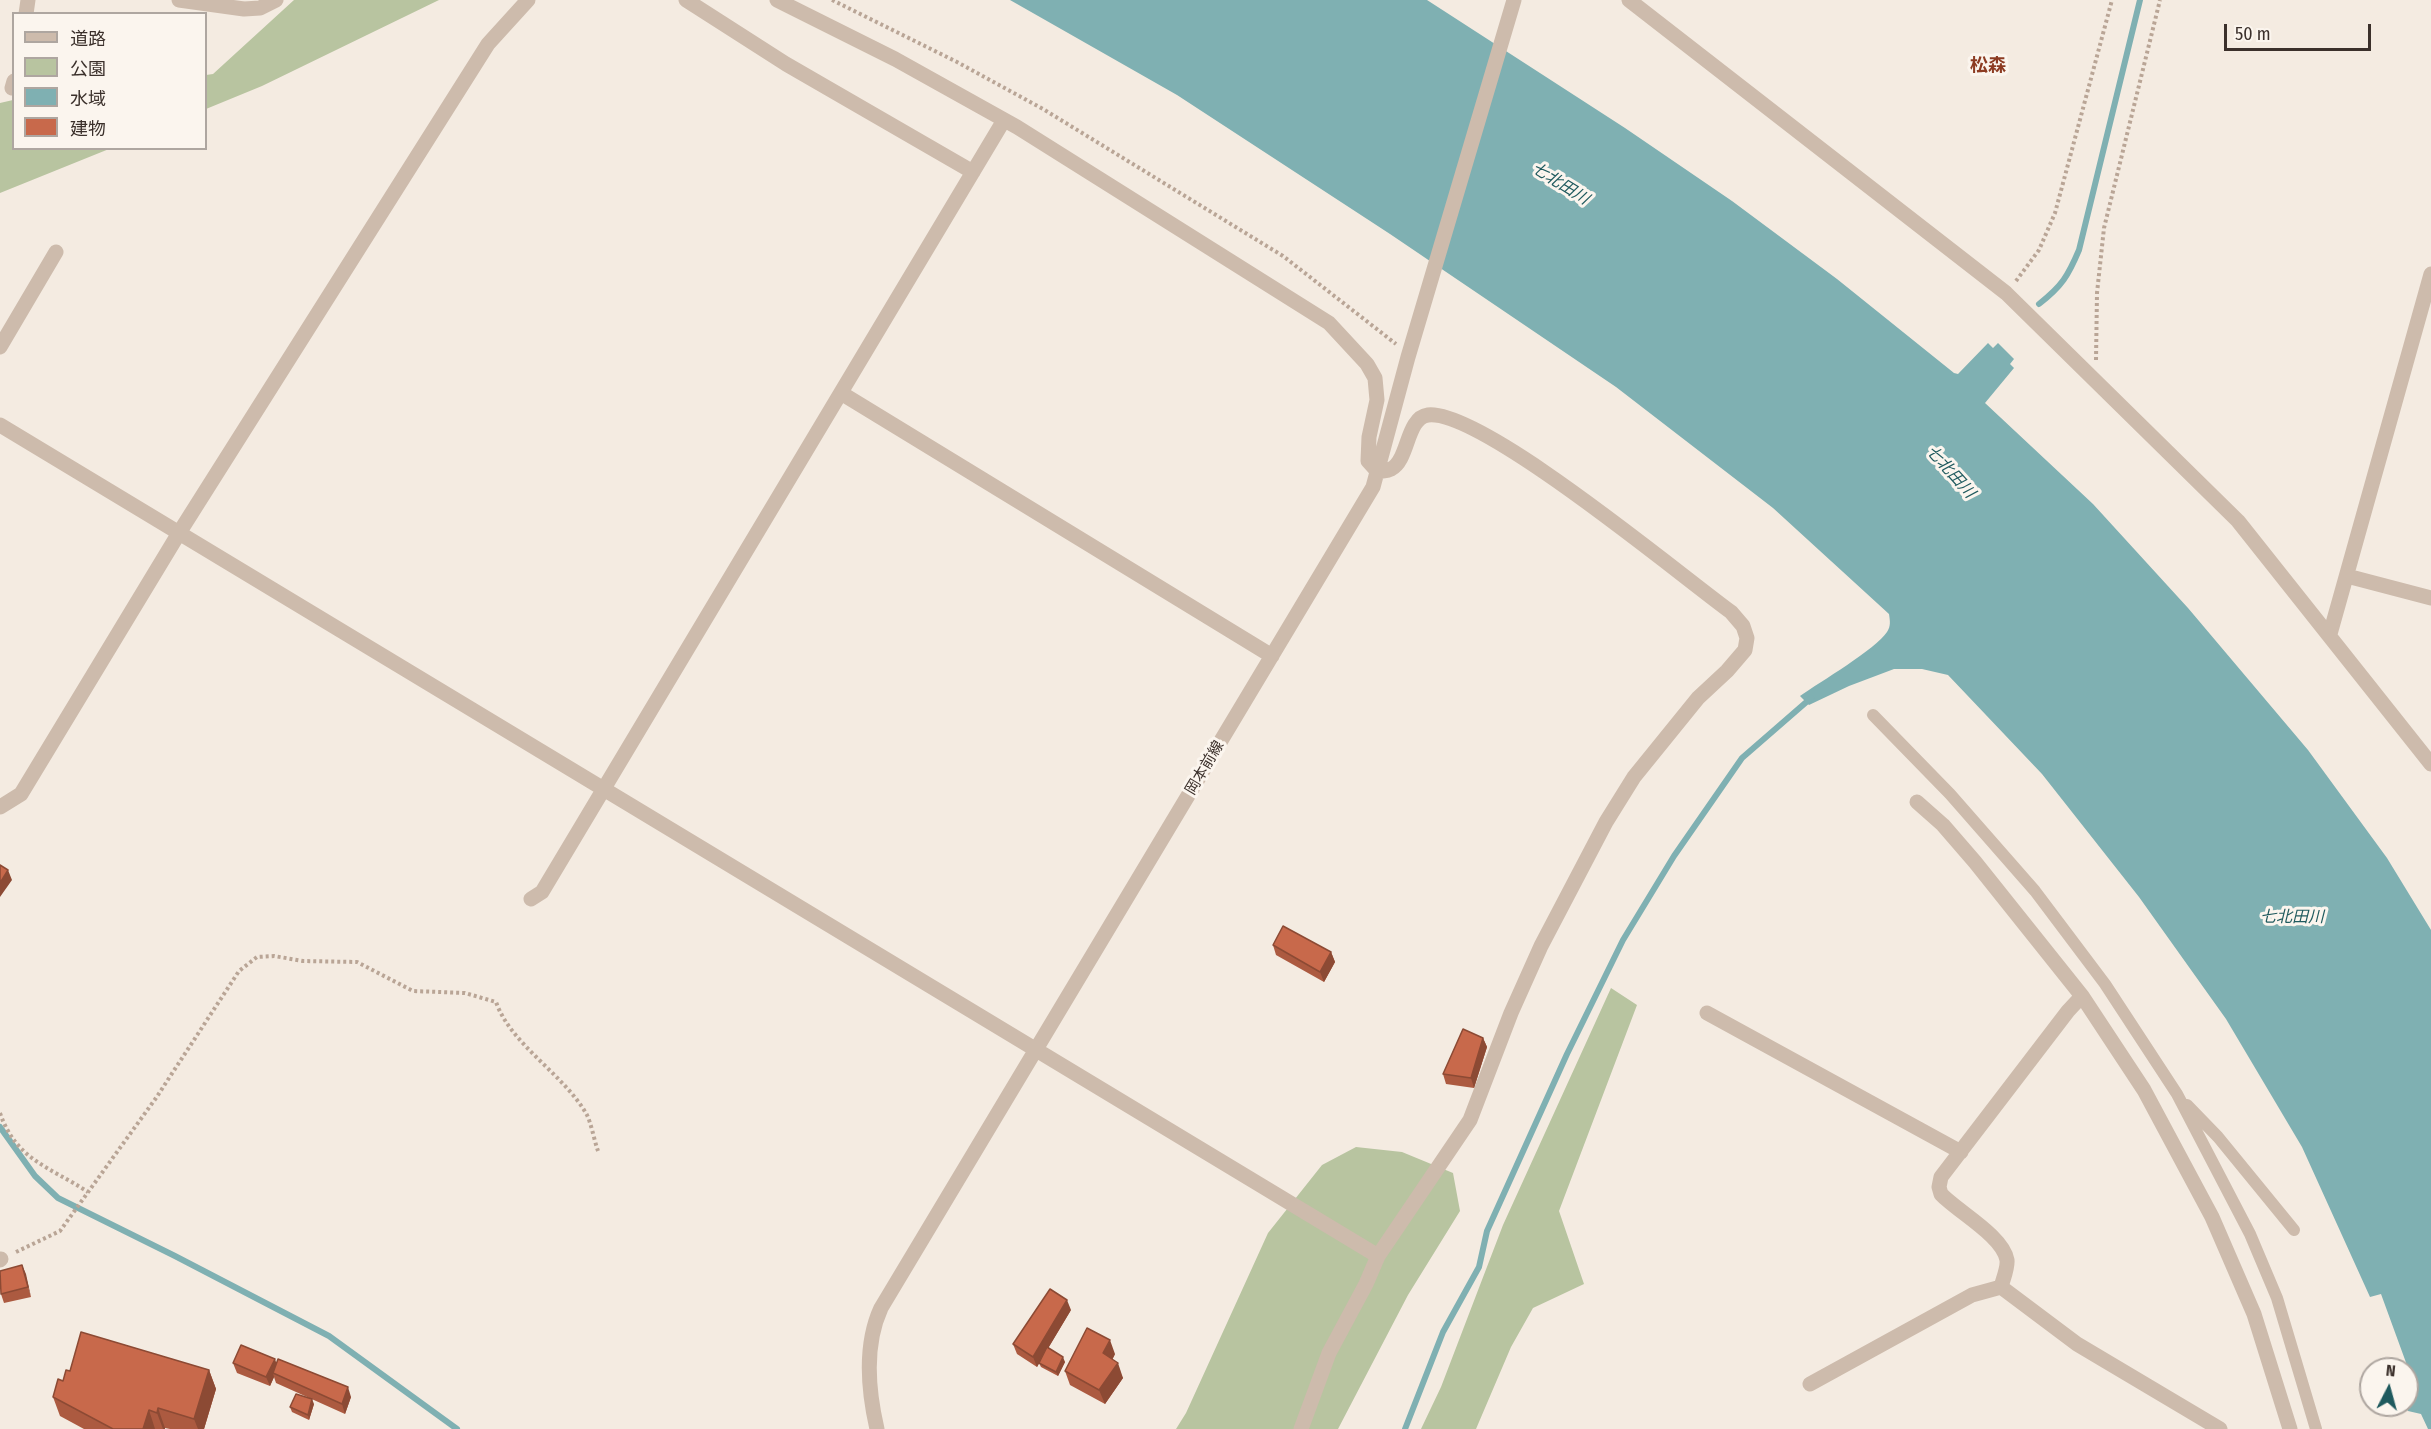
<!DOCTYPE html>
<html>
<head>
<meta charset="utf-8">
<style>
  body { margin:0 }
  #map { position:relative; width:2431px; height:1429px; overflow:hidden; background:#f4ebe1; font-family:"Fira Sans Condensed","Noto Sans JP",sans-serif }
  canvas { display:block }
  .legend { position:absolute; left:12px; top:12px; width:195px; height:138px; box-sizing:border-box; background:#fbf5ee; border:2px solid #aea6a0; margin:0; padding:8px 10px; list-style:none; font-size:18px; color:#3b302b }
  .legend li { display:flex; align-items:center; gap:12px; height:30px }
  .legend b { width:30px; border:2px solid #aea6a0 }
  .north { position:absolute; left:2359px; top:1357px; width:60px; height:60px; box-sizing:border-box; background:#fbf5ee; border:2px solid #aea6a0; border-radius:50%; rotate:6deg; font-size:16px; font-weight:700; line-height:24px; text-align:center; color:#3b302b }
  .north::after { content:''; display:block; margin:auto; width:21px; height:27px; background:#1f5a5e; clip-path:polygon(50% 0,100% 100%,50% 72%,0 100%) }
  .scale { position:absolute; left:2224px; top:24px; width:147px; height:27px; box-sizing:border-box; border:3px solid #3b302b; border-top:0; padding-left:8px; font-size:18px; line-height:21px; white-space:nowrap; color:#3b302b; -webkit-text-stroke:4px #fbf5ee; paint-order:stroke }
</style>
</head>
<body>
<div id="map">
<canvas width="2431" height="1429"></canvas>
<ul class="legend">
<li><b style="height:8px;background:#cdbbac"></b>道路</li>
<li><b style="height:16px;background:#b8c4a0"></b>公園</li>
<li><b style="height:16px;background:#7fb0b2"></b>水域</li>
<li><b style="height:16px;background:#c8694b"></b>建物</li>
</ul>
<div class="north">N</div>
<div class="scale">50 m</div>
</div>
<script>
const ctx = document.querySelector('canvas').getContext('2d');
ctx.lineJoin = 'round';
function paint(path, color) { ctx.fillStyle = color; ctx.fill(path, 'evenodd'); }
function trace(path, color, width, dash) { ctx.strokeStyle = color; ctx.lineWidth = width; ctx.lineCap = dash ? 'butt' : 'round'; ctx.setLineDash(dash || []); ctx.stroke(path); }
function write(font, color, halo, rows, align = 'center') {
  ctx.font = font + ' "Fira Sans Condensed","Noto Sans JP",sans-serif'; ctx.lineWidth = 6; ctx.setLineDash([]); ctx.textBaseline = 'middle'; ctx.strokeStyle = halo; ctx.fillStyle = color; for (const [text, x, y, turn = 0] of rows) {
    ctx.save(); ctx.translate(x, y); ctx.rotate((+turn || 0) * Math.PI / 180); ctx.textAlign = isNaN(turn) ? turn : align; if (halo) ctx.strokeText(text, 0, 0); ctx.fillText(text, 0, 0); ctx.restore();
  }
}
paint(new Path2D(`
  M 294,0 L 439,0 L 262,86 L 206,109 L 206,75 L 213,74 Z
  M 13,100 L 14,148 L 109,149 L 0,193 L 0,103 Z
  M 1611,988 L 1637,1005 L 1559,1211 L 1584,1284 L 1533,1308 L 1511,1347 L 1476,1429 L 1421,1429 L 1441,1387 L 1503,1225 Z
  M 1356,1147 L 1402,1152 L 1453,1173 L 1460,1211 L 1408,1295 L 1338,1429 L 1176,1429 L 1186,1413 L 1268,1233 L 1322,1165 Z`), '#b8c4a0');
paint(new Path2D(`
  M 1010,0 L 1427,0 L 1625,128 L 1732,201 L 1837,279 L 1954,373 L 1958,374 L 1988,343 L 1993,348 L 1998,343 L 2014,359 L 2010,364 L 2014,368 L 1985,403 L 2093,504 L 2188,608 L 2308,750 L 2387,858 L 2431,930 L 2431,1429 L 2428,1429 L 2421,1414 L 2408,1411 L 2405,1405 L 2407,1405 L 2408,1368 L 2381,1294 L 2370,1297 L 2302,1147 L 2226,1019 L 2139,897 L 2042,774 L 1948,675 L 1922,669 L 1894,669 L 1849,686 L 1809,705 L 1800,696 C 1820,682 1876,649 1887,632 C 1891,626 1890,621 1889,614 L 1773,508 L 1616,387 L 1390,234 L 1177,95 Z`), '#7fb0b2');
trace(new Path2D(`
  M 2039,304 C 2062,286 2068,276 2079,250 L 2140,0
  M 0,1127 L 35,1176 L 58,1198 L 175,1256 L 329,1336 L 457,1429
  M 1405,1429 L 1443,1332 L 1479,1267 L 1487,1231 L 1567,1054 L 1623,940 L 1674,856 L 1742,758 L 1811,698`), '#7fb0b2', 6);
trace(new Path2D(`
  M 832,0 L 957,62 L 1043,109 L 1283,256 L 1396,344
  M 2016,281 L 2039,250 L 2055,213 L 2112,0
  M 2096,360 L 2097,293 L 2104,228 L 2160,0
  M 0,1113 C 16,1160 50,1167 88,1192
  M 16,1252 L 60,1231 L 156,1098 L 239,971 L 257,957 L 274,956 L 303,961 L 357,962 L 413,991 L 465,993 L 496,1002 C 511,1045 564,1074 587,1115 C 592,1126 594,1140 598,1151`), '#b9a596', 4, [3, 3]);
trace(new Path2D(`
  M 1873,715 L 1950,794 L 2035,891 L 2105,984 L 2177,1094 L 2250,1234 L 2277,1298 L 2316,1429
  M 2187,1105 L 2218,1137 L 2294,1230`), '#cdbbac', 12);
trace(new Path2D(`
  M 179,0 L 244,9 L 260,8 L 276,0
  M 686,0 L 786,64 L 973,172
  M 777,0 L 895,59 L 1017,127 L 1329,323 L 1367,364 L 1375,378 L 1377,400 L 1369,437 L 1368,461 L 1378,472 C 1382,471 1387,471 1391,469 C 1409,460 1406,418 1428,415 C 1481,409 1680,575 1731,612 L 1743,626 L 1747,638 L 1745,650 L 1727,671 L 1698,698 L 1634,777 L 1606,822 L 1541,946 L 1511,1013 L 1470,1120 L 1378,1256 L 1366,1284 L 1329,1353 L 1301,1429
  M 1629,0 L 2006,293 L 2238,521 L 2431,764
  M 26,14 L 28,0
  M 12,88 L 14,81
  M 0,347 L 56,252
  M 841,393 L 1272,656
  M 0,425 L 1378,1256
  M 2347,576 L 2431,598
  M 2330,634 L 2431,274
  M 1917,802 L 1943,825 L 1975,862 L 2082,996 L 2144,1090 L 2212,1217 L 2254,1314 L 2290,1429
  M 0,807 L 21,794 L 179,533 L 488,44 L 528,0
  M 531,899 L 542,892 L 1004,120
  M 1707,1013 L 1961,1152
  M 0,1260 L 1,1259
  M 2001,1287 C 2003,1279 2008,1268 2007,1260 C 2003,1236 1958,1212 1941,1194 L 1939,1187 L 1941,1177 L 2068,1011 L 2082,996
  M 1810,1384 L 1972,1295 L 2001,1287 L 2077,1344 L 2220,1429
  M 877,1429 C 868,1390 864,1345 881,1308 L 1373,487 L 1408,357 L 1514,0`), '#cdbbac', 15);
paint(new Path2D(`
  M 1273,945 L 1331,952 L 1335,962 L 1324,982 L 1276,955 Z
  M 1483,1038 L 1487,1047 L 1474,1088 L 1446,1084 L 1443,1074 Z
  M 22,1265 L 31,1297 L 4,1303 L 1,1294 Z
  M 1071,1310 L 1048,1348 L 1065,1362 L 1058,1376 L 1041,1367 L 1039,1363 L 1037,1367 L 1017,1354 L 1013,1344 Z
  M 1115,1354 L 1112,1360 L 1123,1378 L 1105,1404 L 1070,1385 L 1065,1371 Z
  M 233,1363 L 277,1364 L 351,1397 L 345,1414 L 276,1383 L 274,1377 L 270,1386 L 237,1373 Z
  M 209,1370 L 216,1389 L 204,1429 L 170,1429 L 165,1428 L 165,1429 L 84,1429 L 60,1416 L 53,1397 L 70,1371 Z
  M 314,1404 L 309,1420 L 292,1412 L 290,1407 Z`), '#ac5a40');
paint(new Path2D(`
  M 8,870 L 12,880 L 0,897 L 0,883 Z
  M 1331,952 L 1335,962 L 1324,982 L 1320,972 Z
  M 1483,1038 L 1487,1047 L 1474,1088 L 1471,1078 Z
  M 22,1265 L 26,1274 L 31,1297 L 28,1287 Z
  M 1067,1300 L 1071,1310 L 1037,1367 L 1033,1357 Z
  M 1110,1340 L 1115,1354 L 1108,1368 L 1103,1353 Z
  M 1063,1357 L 1065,1362 L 1058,1376 L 1056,1372 Z
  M 275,1359 L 278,1368 L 273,1373 L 274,1377 L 270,1386 L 266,1377 Z
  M 1118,1363 L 1123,1378 L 1105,1404 L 1099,1390 Z
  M 209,1370 L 216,1389 L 204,1429 L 198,1429 L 194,1419 Z
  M 348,1387 L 351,1397 L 345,1414 L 342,1404 Z
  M 312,1399 L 314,1404 L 309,1420 L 308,1415 Z
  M 158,1408 L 165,1428 L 165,1429 L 163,1429 L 157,1413 Z
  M 149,1410 L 155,1429 L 143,1429 Z`), '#8c4a34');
const building = new Path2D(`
  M 0,865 L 8,870 L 0,883 Z
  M 1283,926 L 1331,952 L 1320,972 L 1273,945 Z
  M 1463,1029 L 1483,1038 L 1471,1078 L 1443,1074 Z
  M 22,1265 L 28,1287 L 1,1294 L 0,1271 Z
  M 1050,1289 L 1067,1300 L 1033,1357 L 1013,1344 Z
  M 1087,1328 L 1110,1340 L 1103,1353 L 1118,1363 L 1099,1390 L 1065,1371 Z
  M 81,1332 L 209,1370 L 194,1419 L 158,1408 L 157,1413 L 149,1410 L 143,1429 L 113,1429 L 53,1397 L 58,1379 L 63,1381 L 66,1370 L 70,1371 Z
  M 241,1345 L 275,1359 L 266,1377 L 233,1363 Z
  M 1047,1347 L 1063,1357 L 1056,1372 L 1039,1363 Z
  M 278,1359 L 348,1387 L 342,1404 L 273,1373 Z
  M 296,1394 L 312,1399 L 308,1415 L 290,1407 Z`);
paint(building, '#c8694b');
trace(building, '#8c4a34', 1.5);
write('15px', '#3b302b', '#fbf5ee', [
  ["岡本前線",1205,768,-59]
]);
write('italic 16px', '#1f5a5e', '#fbf5ee', [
  ["七北田川",1560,184,32],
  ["七北田川",1950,472,48],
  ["七北田川",2292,918]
]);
write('bold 18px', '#8c3b22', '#fbf5ee', [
  ["松森",1988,66]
]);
</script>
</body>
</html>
